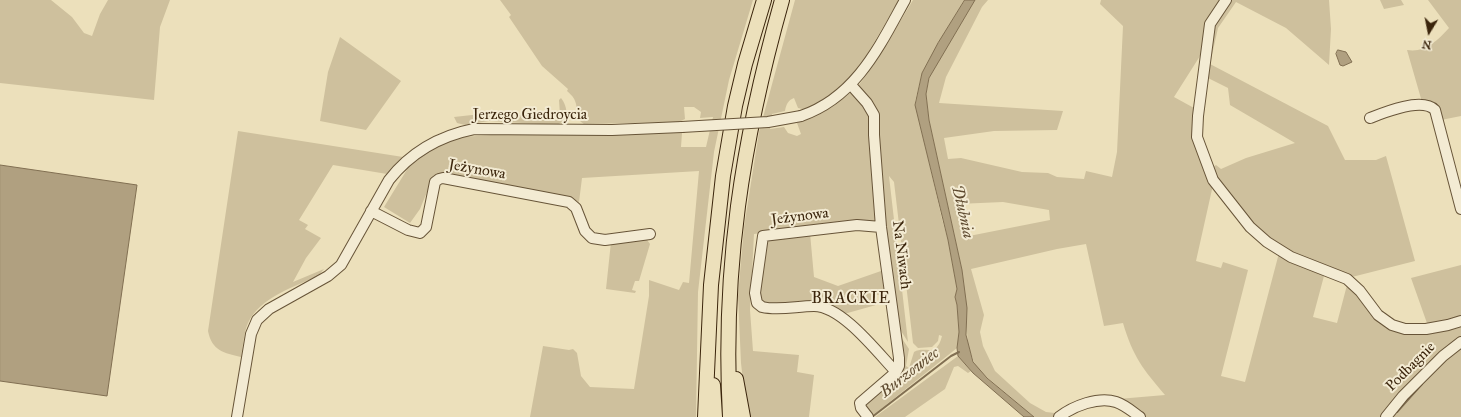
<!DOCTYPE html>
<html>
<head>
<meta charset="utf-8">
<style>
  body { margin:0 }
  #map { position:relative; width:1461px; height:417px; overflow:hidden; background:#ece0bb; font-family:"IM FELL Great Primer",serif }
  canvas { display:block }
  .north { position:absolute; left:1409px; top:12px; width:40px; height:40px; -webkit-text-stroke:3px #f3ebd3; paint-order:stroke; rotate:190deg; font-size:11px; font-weight:700; line-height:16px; text-align:center; color:#3b250c }
  .north::after { content:''; display:block; margin:auto; width:14px; height:18px; background:#3b250c; clip-path:polygon(50% 0,100% 100%,50% 72%,0 100%) }
</style>
</head>
<body>
<div id="map">
<canvas width="1461" height="417"></canvas>
<div class="north">N</div>
</div>
<script>
const ctx = document.querySelector('canvas').getContext('2d');
ctx.lineJoin = 'round';
function paint(path, color) { ctx.fillStyle = color; ctx.fill(path, 'evenodd'); }
function trace(path, color, width, dash) { ctx.strokeStyle = color; ctx.lineWidth = width; ctx.lineCap = dash ? 'butt' : 'round'; ctx.setLineDash(dash || []); ctx.stroke(path); }
function write(font, color, halo, rows, align = 'center') {
  ctx.font = font + ' "IM FELL Great Primer",serif'; ctx.lineWidth = 4; ctx.setLineDash([]); ctx.textBaseline = 'middle'; ctx.strokeStyle = halo; ctx.fillStyle = color; for (const [text, x, y, turn = 0] of rows) {
    ctx.save(); ctx.translate(x, y); ctx.rotate((+turn || 0) * Math.PI / 180); ctx.textAlign = isNaN(turn) ? turn : align; if (halo) ctx.strokeText(text, 0, 0); ctx.fillText(text, 0, 0); ctx.restore();
  }
}
paint(new Path2D(`
  M 0,0 L 51,0 L 72,17 L 84,33 L 92,36 L 100,14 L 108,0 L 170,0 L 160,27 L 154,100 L 0,83 Z
  M 500,0 L 753,0 L 729,80 L 714,152 L 698,292 L 696,417 L 530,417 L 543,346 L 569,350 L 573,349 L 577,353 L 581,376 L 590,387 L 634,389 L 649,296 L 649,280 L 679,290 L 683,282 L 689,283 L 699,171 L 582,178 L 579,202 L 570,198 L 499,184 L 434,175 L 420,209 L 410,223 L 384,207 L 411,163 L 441,142 L 461,137 L 507,134 L 682,133 L 681,147 L 706,147 L 713,117 L 700,118 L 701,112 L 694,107 L 684,107 L 685,119 L 679,122 L 584,124 C 574,118 579,111 575,101 C 574,97 569,93 567,91 L 568,89 L 542,66 L 509,17 L 511,15 Z
  M 795,0 L 899,0 L 858,70 L 844,85 L 806,110 L 798,108 L 794,98 C 788,100 786,105 785,111 L 772,114 L 770,129 L 784,127 L 788,133 L 797,136 L 801,134 L 797,123 L 833,105 L 851,92 L 869,109 L 877,220 L 870,223 L 846,223 L 754,234 L 750,310 L 753,351 L 799,355 L 797,372 L 814,375 L 809,417 L 747,417 L 741,363 L 738,296 L 744,227 L 759,132 Z
  M 913,0 L 965,0 L 922,73 L 915,102 L 942,219 L 948,240 L 957,289 L 955,297 L 957,305 L 959,332 L 957,348 L 872,416 L 863,405 L 897,374 L 901,337 L 909,349 L 906,366 L 909,368 L 914,352 C 926,345 936,359 942,336 L 939,335 L 938,341 L 932,347 L 918,348 L 913,343 L 894,182 L 889,176 L 908,342 L 898,326 L 884,224 L 877,129 C 879,105 873,103 858,86 L 873,66 Z
  M 975,0 L 988,0 L 982,7 L 946,77 L 939,103 L 1063,111 L 1057,130 L 994,131 L 944,138 L 948,159 L 961,158 L 1022,172 L 1048,173 L 1057,177 L 1084,179 L 1086,171 L 1112,177 L 1117,152 L 1123,26 L 1100,4 L 1101,0 L 1224,0 L 1203,56 L 1200,56 L 1174,97 L 1194,108 L 1195,127 L 1213,185 L 1196,261 L 1221,268 L 1223,262 L 1248,270 L 1221,376 L 1245,382 L 1279,253 L 1324,276 L 1313,317 L 1337,323 L 1347,285 L 1358,292 L 1377,316 L 1408,331 L 1461,322 L 1461,340 L 1384,417 L 1144,417 L 1118,399 L 1165,395 C 1143,369 1133,357 1123,323 L 1104,326 L 1086,244 L 1057,249 L 971,269 L 984,315 L 980,332 L 983,346 L 995,371 L 1030,403 L 1046,412 L 1055,413 L 1076,405 L 1055,417 L 1034,417 L 976,368 L 968,345 L 962,270 L 929,120 L 926,94 L 930,75 ZM 1003,202 L 1049,210 L 1050,220 L 964,237 L 958,204 Z
  M 1229,0 L 1329,0 L 1331,29 L 1329,65 L 1286,28 L 1236,2 L 1218,28 L 1210,64 L 1328,126 L 1345,160 L 1376,160 L 1386,156 L 1415,261 L 1348,278 L 1300,259 L 1271,242 L 1241,212 L 1211,168 L 1216,165 L 1221,169 L 1246,158 L 1295,143 L 1230,105 L 1228,88 L 1206,77 L 1212,24 Z
  M 1380,0 L 1401,0 L 1404,5 L 1384,9 Z
  M 1428,0 L 1461,0 L 1461,116 L 1441,120 L 1422,102 L 1407,50 C 1425,53 1437,41 1449,28 Z
  M 340,37 L 401,81 L 366,130 L 320,121 L 328,72 Z
  M 561,98 C 568,107 570,121 556,125 L 489,121 L 465,125 L 457,123 L 454,117 L 472,115 L 560,115 L 559,100 Z
  M 238,131 L 403,157 L 387,174 L 333,165 L 299,220 L 308,225 L 305,229 L 321,238 L 306,258 L 293,282 L 324,269 L 319,275 C 295,287 260,297 248,323 C 244,332 243,346 241,357 C 224,353 212,351 208,331 Z
  M 810,233 L 814,277 L 838,286 L 881,271 L 885,294 L 875,295 L 876,305 L 844,314 L 833,308 L 769,307 L 759,302 L 766,244 L 772,238 Z
  M 645,237 L 650,244 L 639,281 L 635,281 L 632,290 L 636,291 L 635,293 L 606,289 L 611,242 Z
  M 1461,265 L 1461,319 L 1428,326 L 1411,278 Z
  M 1461,344 L 1461,417 L 1388,417 Z
  M 958,356 L 971,371 L 968,373 L 958,366 L 954,367 L 945,389 L 905,417 L 875,417 Z`), '#cec09d');
const water = new Path2D(`
  M 965,0 L 975,0 L 929,78 L 926,94 L 929,120 L 962,270 L 967,308 L 966,335 L 973,362 L 987,378 L 1034,417 L 1024,417 L 973,373 L 958,356 L 957,348 L 959,332 L 957,305 L 955,297 L 957,289 L 948,240 L 915,105 L 922,73 L 938,43 Z
  M 1338,50 L 1346,52 L 1352,62 L 1343,66 L 1340,65 L 1336,54 Z
  M 0,165 L 137,185 L 107,396 L 0,381 Z`);
paint(water, '#b0a080');
trace(water, '#816f52', 1);
trace(new Path2D(`
  M 1397,412 L 1422,384
  M 872,417 L 951,356 L 959,352`), '#816f52', 2);
const minor = new Path2D(`
  M 1226,0 L 1210,24 L 1198,116 L 1197,137 L 1213,180 L 1250,227 L 1267,242 L 1291,257 L 1347,279 L 1360,291 L 1378,315 L 1392,325 L 1405,329 L 1426,329 L 1448,325 L 1461,321
  M 851,85 L 867,103 L 874,115 L 874,135 L 881,227 L 899,358 L 899,366 L 896,372 L 860,403 L 861,408 L 868,417
  M 801,116 C 856,97 879,47 905,0
  M 1370,118 C 1385,112 1422,97 1435,110 L 1461,209
  M 371,211 L 408,230 L 420,233 L 426,227 L 435,182 L 439,179 L 443,178 L 569,202 L 576,208 L 585,231 L 592,238 L 605,240 L 650,234
  M 881,227 L 857,225 L 763,236 L 755,293 L 757,303 L 762,307 C 779,311 797,306 814,306 C 842,306 877,352 896,372
  M 237,417 L 251,334 L 257,320 L 269,309 L 328,276 L 341,265 L 389,180 C 411,152 439,136 474,129 L 612,130 L 682,127
  M 1059,417 C 1073,406 1099,396 1116,402 C 1125,405 1133,412 1140,417
  M 1386,417 L 1403,396 L 1443,356 L 1461,342`);
const highway = new Path2D(`
  M 736,379 L 743,417
  M 713,385 L 715,417
  M 705,417 L 711,285 L 723,176 L 735,106 L 745,64 L 764,0
  M 730,417 C 722,269 742,142 782,0`);
trace(minor, '#675438', 12);
trace(highway, '#3b250c', 16);
trace(minor, '#f3ebd3', 10);
trace(highway, '#ece0bb', 14);
const minorBridge = new Path2D(`
  M 682,127 L 768,122 L 801,116`);
trace(minorBridge, '#675438', 12, []);
trace(minorBridge, '#f3ebd3', 10);
write('15px', '#3b250c', '#f3ebd3', [
  ["Jerzego Giedroycia",530,115],
  ["Jeżynowa",477,170,10],
  ["Jeżynowa",800,217,-7],
  ["Na Niwach",901,255,83],
  ["Podbagnie",1411,367,-45]
]);
write('italic 16px', '#5e4a2f', '#f3ebd3', [
  ["Dłubnia",962,212,77],
  ["Burzowiec",910,373,-38]
]);
ctx.letterSpacing = '1px';
write('16px', '#3b250c', '#f3ebd3', [
  ["BRACKIE",851,299]
]);
ctx.letterSpacing = '0px';
</script>
</body>
</html>
